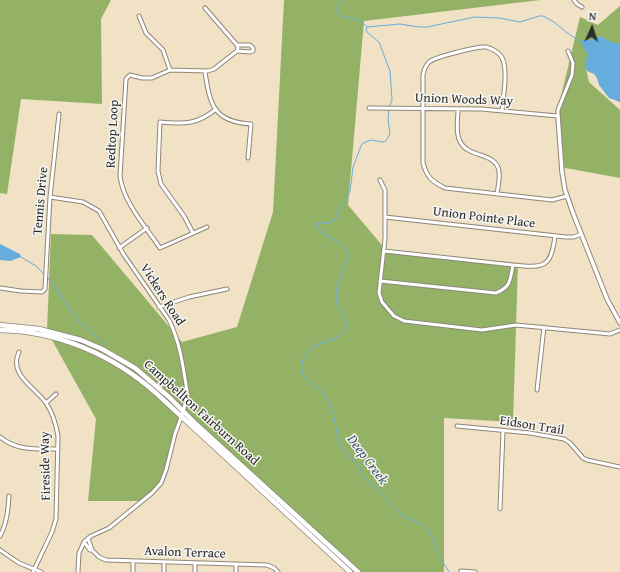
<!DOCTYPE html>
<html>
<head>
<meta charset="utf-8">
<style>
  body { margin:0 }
  #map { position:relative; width:620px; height:572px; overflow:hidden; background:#f1e1c5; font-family:"Gentium Book Plus",serif }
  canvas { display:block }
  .north { position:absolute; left:572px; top:8px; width:40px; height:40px; -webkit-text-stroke:3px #f6f6f2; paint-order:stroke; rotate:3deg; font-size:11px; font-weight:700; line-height:16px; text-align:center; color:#2b2b2b }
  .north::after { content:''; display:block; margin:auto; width:14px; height:18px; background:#2b2b2b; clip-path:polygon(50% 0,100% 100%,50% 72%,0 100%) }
</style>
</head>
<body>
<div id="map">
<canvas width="620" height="572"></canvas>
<div class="north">N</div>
</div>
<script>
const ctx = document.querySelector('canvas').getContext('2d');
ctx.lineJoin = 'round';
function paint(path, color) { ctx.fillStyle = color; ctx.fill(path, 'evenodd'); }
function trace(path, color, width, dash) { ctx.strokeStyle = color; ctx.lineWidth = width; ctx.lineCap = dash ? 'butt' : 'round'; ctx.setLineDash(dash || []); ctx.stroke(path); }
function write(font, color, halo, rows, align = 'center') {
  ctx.font = font + ' "Gentium Book Plus",serif'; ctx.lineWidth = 3; ctx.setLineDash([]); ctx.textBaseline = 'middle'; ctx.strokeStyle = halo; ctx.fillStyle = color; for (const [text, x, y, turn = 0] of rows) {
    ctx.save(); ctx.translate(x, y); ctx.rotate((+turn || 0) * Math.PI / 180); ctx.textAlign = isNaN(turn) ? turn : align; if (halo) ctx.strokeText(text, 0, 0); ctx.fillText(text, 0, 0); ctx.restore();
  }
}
paint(new Path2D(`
  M 0,0 L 111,0 L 101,19 L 102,104 L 21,99 L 7,194 L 0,193 Z
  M 284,0 L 540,0 L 364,21 L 348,205 L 386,250 L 518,263 L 513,422 L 444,418 L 444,572 L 352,572 L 184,413 L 171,451 L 166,477 L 145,501 L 88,501 L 96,419 L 47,331 L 51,234 L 92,235 L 182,342 L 237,327 L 273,212 Z
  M 620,6 L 620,49 L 586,69 L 589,82 L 620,110 L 620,178 L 560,167 L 557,113 L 580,17 L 598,25 Z`), '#93b266');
paint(new Path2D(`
  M 600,36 L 611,42 L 620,44 L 620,102 L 609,98 L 599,85 L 597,78 L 594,74 L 587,71 L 585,67 C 587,50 591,59 581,43 L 582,40 L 591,40 Z
  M 0,244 L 20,254 L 21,257 L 10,261 L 0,260 Z`), '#66addd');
trace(new Path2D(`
  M 342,0 L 336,11 L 343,17 L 355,19 L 361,21 L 367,27 L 366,30 L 368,33 L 379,42 L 390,71 L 392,100 L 389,108 L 388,120 L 390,134 L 386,141 L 383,142 L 371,140 L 363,143 L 361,146 L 353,167 L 350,191 L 347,198 L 342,205 L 334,221 L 330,223 L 317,223 L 316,227 C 324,237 344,242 348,254 C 350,260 336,281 336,293 C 336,299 336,304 339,308 C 342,316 352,323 344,332 C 334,344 314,339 304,357 C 302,362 301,367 302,372 C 305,382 321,386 326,398 C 330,405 333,413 335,421 C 336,429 337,437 340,444 C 344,452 351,456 356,463 C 359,467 360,472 363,476 C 368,483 375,486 381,492 C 388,500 392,508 401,514 C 409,520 420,522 427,529 C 433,536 435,546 438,554 C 441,560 446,566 449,572
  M 367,27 L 400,24 L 419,27 L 427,27 L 475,17 L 499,18 L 520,22 L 539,16 L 543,16 L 554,22 L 566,32 L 581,42
  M 21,257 L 36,266 L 45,275
  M 47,277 C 59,291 68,309 80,323 C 88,331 100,337 106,346`), '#66addd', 1);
const minor = new Path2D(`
  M 574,0 L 577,4 L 582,7
  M 205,8 L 237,45 L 238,48 L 237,51 L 214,69 L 208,71 L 170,70 L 152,78 L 142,78 L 130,75 L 126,79 L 120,176 C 123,202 146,227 160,248 L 207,227
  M 139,16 L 146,33 L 163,50 L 170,70
  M 237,51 L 250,52 L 253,51 L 253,48 L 250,45 L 237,45
  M 205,72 C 210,104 213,122 251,124 L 248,158
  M 369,108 L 481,109 L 558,116 L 558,110 L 572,75 L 573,63 L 568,51
  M 458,109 C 458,119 455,134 461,143 C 469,158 497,152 499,172 C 500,178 498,187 497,194
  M 502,111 C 503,98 509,67 501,56 C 498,52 491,48 486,47 C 478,46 435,57 429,62 C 425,66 424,70 423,75 L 423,163 C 427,177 431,181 445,188 L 552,200 L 567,196
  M 380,180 L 385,190 L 385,239 L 379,293 L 382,302 L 394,316 L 404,321 L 482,330 L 516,325 L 610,334 L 620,330
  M 50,197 L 83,202 L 99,211 L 124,255 L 169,320 C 180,342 183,366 187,391 L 187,396 L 183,412 L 175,434 L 166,470 L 161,483 L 152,493 L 109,528 L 91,536 L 84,542 L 79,553 L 78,572
  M 385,217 L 566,237 L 574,237 L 581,234
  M 193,233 L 184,216 L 161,184 L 158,171 L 160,122 C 184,124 197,125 216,109
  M 119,248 L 147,228
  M 384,251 L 513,265
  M 380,281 L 496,293 C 511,287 510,280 513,265 C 544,268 551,268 555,236
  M 0,288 L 21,291 L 42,292 L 45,289 L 50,197 L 59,114
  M 159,307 L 189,297 L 227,289
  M 19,352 C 8,375 35,387 46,403 C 53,413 56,424 58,436 L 56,519 L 52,532 L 33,572
  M 537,390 L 544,327
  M 46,403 L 56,394
  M 457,426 L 530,433 L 564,439 L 570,443 L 583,458 L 587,460 L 620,467
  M 0,437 C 17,451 37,449 58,449
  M 500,509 L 503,431
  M 0,536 C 7,523 8,510 9,496
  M 88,538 L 92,550
  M 84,542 L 90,550 L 92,550 L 99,557 L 106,560 L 267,565 L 274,568 L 278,572
  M 0,550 L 19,563 L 41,572
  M 461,571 L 475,572
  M 133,572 L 133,561
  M 164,572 L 164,562
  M 195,572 L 195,563
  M 236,572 L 236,564`);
const tertiary = new Path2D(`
  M 558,116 L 562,172 L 565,190 L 573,213 L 607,299 L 620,323`);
const primary = new Path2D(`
  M 0,325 L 39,329 L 81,340 L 102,349 L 135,368 L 169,397 L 196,424 L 358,572
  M 0,330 C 58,331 113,355 156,393 L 350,572`);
trace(minor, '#8e8678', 5);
trace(tertiary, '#8e8678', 5.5);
trace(primary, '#8e8678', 6);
trace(minor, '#fff', 3);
trace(tertiary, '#fff', 3.5);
trace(primary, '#fff', 4.5);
write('13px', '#2b2b2b', '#f6f6f2', [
  ["Union Woods Way",464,100,2],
  ["Redtop Loop",113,134,-87],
  ["Tennis Drive",41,201,-85],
  ["Union Pointe Place",484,218,7],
  ["Vickers Road",162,295,57],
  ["Campbellton Fairburn Road",201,413,42],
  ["Eidson Trail",532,426,9],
  ["Fireside Way",46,466,-91],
  ["Avalon Terrace",185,553,2]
]);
write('italic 14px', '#405869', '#f6f6f2', [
  ["Deep Creek",367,460,53]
]);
</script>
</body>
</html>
